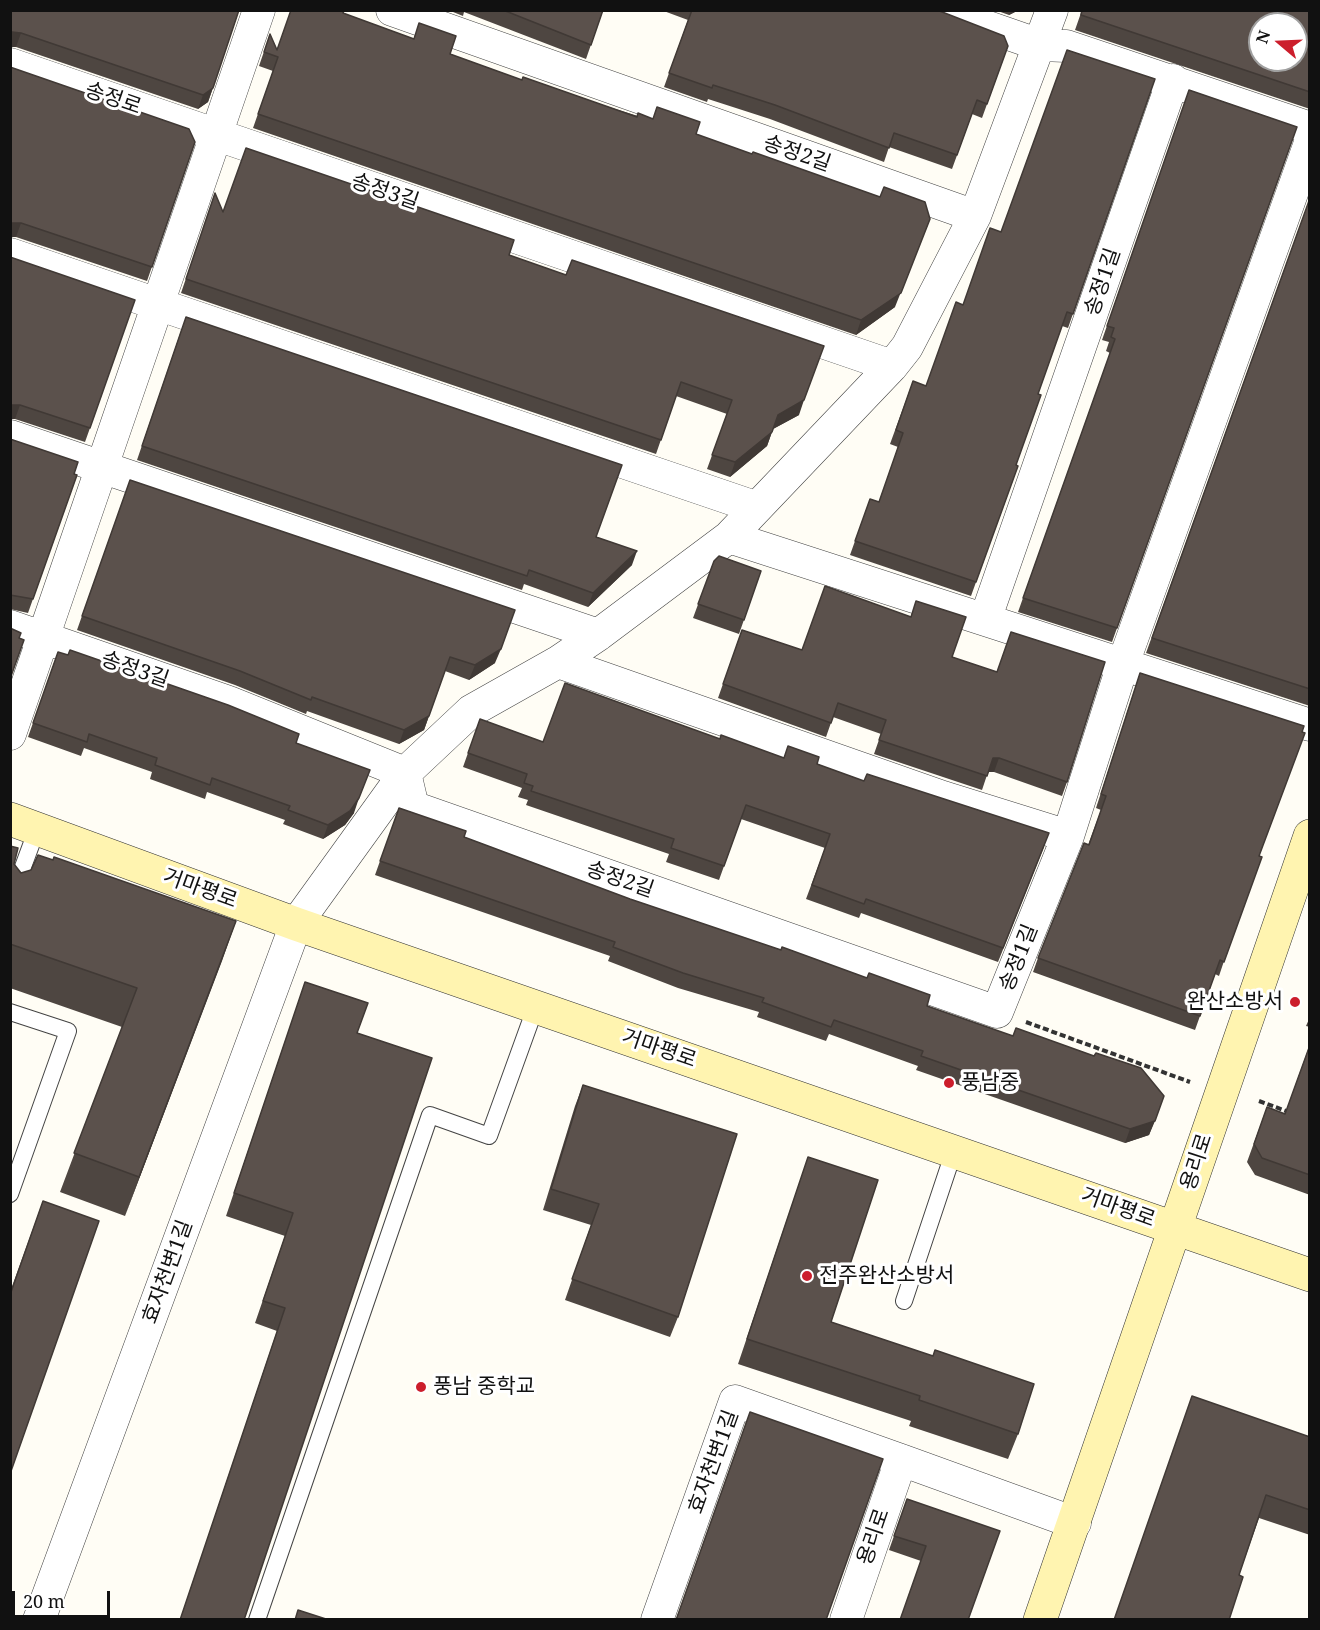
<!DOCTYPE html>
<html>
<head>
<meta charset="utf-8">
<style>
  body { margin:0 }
  #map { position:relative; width:1320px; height:1630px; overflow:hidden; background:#fffdf5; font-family:"Noto Serif",serif }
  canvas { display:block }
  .frame { position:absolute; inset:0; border:12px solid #111; pointer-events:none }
  .north { position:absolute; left:1248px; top:12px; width:60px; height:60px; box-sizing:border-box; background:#fff; border:2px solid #a0a0a0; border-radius:50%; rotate:289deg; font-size:16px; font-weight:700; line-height:24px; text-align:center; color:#111 }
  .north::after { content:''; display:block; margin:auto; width:21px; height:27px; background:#cc1e2c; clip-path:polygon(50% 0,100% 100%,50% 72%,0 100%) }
  .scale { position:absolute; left:12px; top:1591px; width:98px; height:27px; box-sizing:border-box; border:3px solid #111; border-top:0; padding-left:8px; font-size:18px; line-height:21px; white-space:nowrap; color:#111; -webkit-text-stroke:4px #fff; paint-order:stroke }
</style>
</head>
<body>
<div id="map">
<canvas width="1320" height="1630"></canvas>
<div class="frame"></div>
<div class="north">N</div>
<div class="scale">20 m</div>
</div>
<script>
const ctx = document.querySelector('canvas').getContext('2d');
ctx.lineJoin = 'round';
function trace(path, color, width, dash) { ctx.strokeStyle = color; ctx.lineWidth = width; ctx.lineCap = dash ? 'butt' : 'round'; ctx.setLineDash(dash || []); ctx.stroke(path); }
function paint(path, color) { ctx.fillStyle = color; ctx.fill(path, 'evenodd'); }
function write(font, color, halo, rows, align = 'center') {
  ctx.font = font + ' "Noto Serif","Noto Sans KR",serif'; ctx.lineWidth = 6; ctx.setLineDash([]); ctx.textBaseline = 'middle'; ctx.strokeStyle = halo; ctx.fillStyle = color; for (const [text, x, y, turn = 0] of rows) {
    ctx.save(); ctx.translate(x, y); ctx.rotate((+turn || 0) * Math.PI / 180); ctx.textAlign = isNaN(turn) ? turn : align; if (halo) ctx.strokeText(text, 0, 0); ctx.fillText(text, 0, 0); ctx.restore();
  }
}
const lane = new Path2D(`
  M 10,902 L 37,829
  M 10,1012 L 68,1031 L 10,1194
  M 904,1301 L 954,1151
  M 257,1620 L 430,1115 L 489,1136 L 536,1006`);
const street = new Path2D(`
  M 392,10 L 975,216
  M 939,10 L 1040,45 L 1066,46 L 1310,128
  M 10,64 L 892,366
  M 10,254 L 755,507
  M 10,436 L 598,635
  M 729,537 L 1310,725
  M 985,620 L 1173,80
  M 10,626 L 229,702 L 405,773 L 413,807 L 997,1012 L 1068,836 L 1123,664 L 1310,143
  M 558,662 L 943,797 L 1068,836
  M 10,734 L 259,10
  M 39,1620 L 296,924 L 405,773 L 471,711 L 558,662 L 598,635 L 729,537 L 892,366 L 907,347 L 975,216 L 1052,10
  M 657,1620 L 735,1401 L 901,1460
  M 846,1620 L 901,1460 L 1075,1523`);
const secondary = new Path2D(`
  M 10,819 L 296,924 L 1310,1275
  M 1040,1620 L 1310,836`);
trace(lane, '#444', 18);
trace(street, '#444', 33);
trace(secondary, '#333', 34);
trace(new Path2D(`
  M 1026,1022 L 1190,1082
  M 1259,1101 L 1289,1112`), '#333', 4, [6, 3]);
trace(lane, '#fff', 16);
trace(street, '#fff', 32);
trace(secondary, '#fff4b0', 33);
paint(new Path2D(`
  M 10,10 L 239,10 L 208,102 L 198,109 L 16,47 Z
  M 448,10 L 603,10 L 586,59 L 464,12 L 463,16 Z
  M 661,10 L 937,10 L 1008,46 L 982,118 L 972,114 L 952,169 L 889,147 L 884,162 L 770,119 L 708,99 L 707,102 L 664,87 L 688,20 Z
  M 995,10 L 1016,10 L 1015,12 L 1009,15 Z
  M 1082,10 L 1310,10 L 1310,109 L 1075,30 Z
  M 343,13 L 450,54 L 522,80 L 696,134 L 895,307 L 856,335 L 253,128 L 273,71 L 259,66 L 270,34 L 277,50 Z
  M 10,67 L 195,142 L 147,281 L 16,237 L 10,237 Z
  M 1155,79 L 1068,328 L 1062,326 L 1038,394 L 1016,465 L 1018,466 L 971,596 L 850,555 L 870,499 L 879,502 L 898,447 L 890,444 L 913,381 L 926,386 L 963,305 L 1001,232 Z
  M 1189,90 L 1297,127 L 1112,642 L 1018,612 L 1110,353 L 1106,351 L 1109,342 L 1102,340 Z
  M 215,193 L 223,212 L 509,255 L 799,415 L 773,429 L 767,446 L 730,477 L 707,469 L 727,414 L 676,396 L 656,454 L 181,293 Z
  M 1310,198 L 1310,706 L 1146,653 Z
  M 10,257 L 90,428 L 85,442 L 15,419 L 10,419 Z
  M 181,331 L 596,537 L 632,565 L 588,607 L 524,584 L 522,590 L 137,460 Z
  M 10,439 L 77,475 L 28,613 L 10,609 Z
  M 130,480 L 495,663 L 469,680 L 445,671 L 424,730 L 399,744 L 307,711 L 306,714 L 235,685 L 77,630 Z
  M 714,561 L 761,571 L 739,634 L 693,618 Z
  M 742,630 L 802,650 L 952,657 L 1067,782 L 1062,796 L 994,772 L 988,772 L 982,790 L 874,754 L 881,734 L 833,717 L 826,737 L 718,698 Z
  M 58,652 L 296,743 L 354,813 L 345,825 L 323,839 L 283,824 L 285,820 L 207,792 L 205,799 L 150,779 L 152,772 L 84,748 L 81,756 L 28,737 Z
  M 1140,673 L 1259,856 L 1219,976 L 1215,974 L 1195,1030 L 1033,972 L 1038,958 L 1088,845 L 1101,810 L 1096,808 Z
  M 480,719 L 543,742 L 720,739 L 784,758 L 817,764 L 1044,847 L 998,962 L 861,913 L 859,918 L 806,899 L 825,848 L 741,819 L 719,880 L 666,862 L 669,854 L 526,805 L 528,800 L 518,797 L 522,788 L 463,767 Z
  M 399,808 L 464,837 L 630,899 L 927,1006 L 1164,1096 L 1149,1135 L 1125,1143 L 916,1070 L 918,1066 L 829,1034 L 826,1041 L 757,1017 L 759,1012 L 678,988 L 608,961 L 610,956 L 375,875 Z
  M 10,846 L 14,864 L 21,873 L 236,921 L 125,1216 L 60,1192 L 122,1027 L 10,988 Z
  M 305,982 L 357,1033 L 244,1620 L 180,1620 L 277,1331 L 255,1323 L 285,1236 L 226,1216 Z
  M 1310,1017 L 1310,1027 L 1306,1026 Z
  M 1310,1044 L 1310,1195 L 1255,1175 L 1247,1162 L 1267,1107 L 1285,1114 Z
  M 583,1085 L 678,1317 L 670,1337 L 565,1300 L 591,1225 L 543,1210 L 575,1106 Z
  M 808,1157 L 831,1322 L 1018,1434 L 1008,1459 L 909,1426 L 911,1421 L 738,1364 Z
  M 43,1201 L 10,1474 L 10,1292 Z
  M 1310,1437 L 1310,1535 L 1259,1518 L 1239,1575 L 1114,1620 Z
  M 907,1499 L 968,1620 L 921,1561 L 889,1550 Z`), '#4e4641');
paint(new Path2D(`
  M 1011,10 L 1016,10 L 1015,12 L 1009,15 Z
  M 12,32 L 21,33 L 16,47 L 10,47 L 10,33 Z
  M 213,88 L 208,102 L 198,109 L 203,95 Z
  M 930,219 L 895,307 L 856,335 L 861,320 Z
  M 10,223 L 21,223 L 16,237 L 10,237 Z
  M 804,400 L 799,415 L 773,429 L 778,415 Z
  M 12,404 L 20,405 L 15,419 L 10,419 L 10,405 Z
  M 772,432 L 767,446 L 730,477 L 735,462 Z
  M 637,551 L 632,565 L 588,607 L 593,593 Z
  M 501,649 L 495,663 L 469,680 L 475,665 Z
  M 429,716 L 424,730 L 399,744 L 404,730 Z
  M 993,758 L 999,758 L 994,772 L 988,772 Z
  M 359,798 L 354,813 L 345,825 L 323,839 L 328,825 Z
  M 236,921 L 222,961 L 125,1216 L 139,1177 Z
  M 1155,1121 L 1149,1135 L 1125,1143 L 1130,1129 Z`), '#403935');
const building = new Path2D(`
  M 10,10 L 239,10 L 213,88 L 203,95 L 21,33 L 12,32 L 10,33 Z
  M 291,10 L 344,10 L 343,13 L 414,39 L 419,23 L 456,36 L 450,54 L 522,80 L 523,77 L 637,117 L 638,113 L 653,119 L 657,107 L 700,122 L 696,134 L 752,154 L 753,152 L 880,197 L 884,187 L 925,202 L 930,219 L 901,293 L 861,320 L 258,114 L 278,57 L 264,52 L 270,34 L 277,50 Z
  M 503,10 L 603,10 L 591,45 Z
  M 692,10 L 937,10 L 1004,36 L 1008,46 L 987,104 L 977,100 L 957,155 L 894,133 L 889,148 L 775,105 L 713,85 L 712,88 L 669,73 Z
  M 1082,10 L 1310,10 L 1310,92 L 1081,15 ZM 1260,24 L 1296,24 L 1296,60 L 1260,60 Z
  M 1067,50 L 1155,79 L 1073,314 L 1067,312 L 1038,394 L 1041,395 L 1016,465 L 1018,466 L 976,582 L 855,541 L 870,499 L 879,502 L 903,433 L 896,430 L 913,381 L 926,386 L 956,302 L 963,305 L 990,228 L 1001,232 Z
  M 10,67 L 189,129 L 195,142 L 152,267 L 21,223 L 10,223 Z
  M 1189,90 L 1297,127 L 1117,628 L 1023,598 L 1115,339 L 1111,337 L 1114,328 L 1107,326 Z
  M 246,148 L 514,240 L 509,255 L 566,275 L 572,260 L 824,346 L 804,400 L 778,415 L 772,432 L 735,462 L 712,455 L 732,400 L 681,382 L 661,440 L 186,279 L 215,193 L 223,212 Z
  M 1310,198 L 1310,689 L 1152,638 Z
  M 10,257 L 135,300 L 90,428 L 20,405 L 10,405 Z
  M 186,317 L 622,465 L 596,537 L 637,551 L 593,593 L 529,570 L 527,576 L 142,446 Z
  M 10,439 L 78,462 L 74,474 L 77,475 L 33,599 L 10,595 Z
  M 130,480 L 515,610 L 501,649 L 475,665 L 450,657 L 429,716 L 404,730 L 312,697 L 311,700 L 240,671 L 82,616 Z
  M 719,556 L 761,571 L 744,620 L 698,604 L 714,561 Z
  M 825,586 L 911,617 L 916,601 L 966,617 L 952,657 L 997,672 L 1011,632 L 1105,662 L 1067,782 L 999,758 L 993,758 L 987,776 L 879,740 L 886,720 L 838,703 L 831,723 L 723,684 L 742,630 L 802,650 Z
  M 10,628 L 21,633 L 19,638 L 24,640 L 10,679 Z
  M 70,650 L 228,705 L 299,734 L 296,743 L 370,770 L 359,798 L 350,811 L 328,825 L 288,810 L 290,806 L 212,778 L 210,785 L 155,765 L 157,758 L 89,734 L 87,742 L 33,723 L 58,652 L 68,655 Z
  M 1140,673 L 1304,726 L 1302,732 L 1305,733 L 1259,856 L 1262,857 L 1224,962 L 1220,960 L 1200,1016 L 1038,958 L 1084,843 L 1089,845 L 1106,796 L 1101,794 Z
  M 565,683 L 720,739 L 721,735 L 784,758 L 788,746 L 819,757 L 817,764 L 864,781 L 867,774 L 1049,833 L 1003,948 L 866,899 L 864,904 L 812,885 L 830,834 L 746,805 L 724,866 L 671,848 L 674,839 L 531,791 L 533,786 L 524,783 L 527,774 L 468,753 L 480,719 L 543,742 Z
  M 399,808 L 466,831 L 464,837 L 630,899 L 781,950 L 782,947 L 867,978 L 869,973 L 930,995 L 927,1006 L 1013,1036 L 1016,1028 L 1094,1056 L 1096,1053 L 1141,1068 L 1164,1096 L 1155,1121 L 1130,1129 L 921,1056 L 923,1051 L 834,1020 L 831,1027 L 762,1002 L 764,998 L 683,973 L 613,947 L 615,942 L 380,861 Z
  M 10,846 L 18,848 L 14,864 L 21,873 L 31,870 L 38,855 L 53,860 L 54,857 L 236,921 L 139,1177 L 74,1153 L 137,988 L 10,944 Z
  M 305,982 L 368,1003 L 357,1033 L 432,1058 L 244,1620 L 180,1620 L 285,1308 L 263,1301 L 293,1213 L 234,1193 Z
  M 1310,1045 L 1310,1175 L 1262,1158 L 1254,1144 L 1267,1107 L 1285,1114 Z
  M 583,1085 L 737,1134 L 678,1317 L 572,1279 L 599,1204 L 551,1189 Z
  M 808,1157 L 878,1180 L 831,1322 L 933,1356 L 935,1350 L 1034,1384 L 1018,1434 L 919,1400 L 920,1396 L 747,1339 Z
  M 43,1201 L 99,1221 L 10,1474 L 10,1295 Z
  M 1192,1396 L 1310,1437 L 1310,1510 L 1266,1495 L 1239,1575 L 1243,1577 L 1229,1620 L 1114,1620 Z
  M 750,1412 L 883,1459 L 826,1620 L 676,1620 Z
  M 907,1499 L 1000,1531 L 968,1620 L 900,1620 L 926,1546 L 894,1536 Z
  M 298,1610 L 329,1620 L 295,1620 Z`);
paint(building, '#5b514c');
trace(building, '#403935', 1.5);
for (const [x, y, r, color] of [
  [1295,1002,6,"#cc1e2c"],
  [949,1083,6,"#cc1e2c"],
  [807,1276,6,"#cc1e2c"],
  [421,1387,6,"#cc1e2c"]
]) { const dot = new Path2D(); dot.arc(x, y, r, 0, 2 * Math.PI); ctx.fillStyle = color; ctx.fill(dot); trace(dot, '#fff', 2); }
write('21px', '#111', '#fff', [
  ["송정로",113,99,19],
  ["송정2길",797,154,19],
  ["송정3길",385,192,19],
  ["송정1길",1103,282,-71],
  ["송정3길",135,670,19],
  ["송정2길",620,880,19],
  ["거마평로",200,889,20],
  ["송정1길",1019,958,-68],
  ["거마평로",659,1049,19],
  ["용리로",1197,1162,-72],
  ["거마평로",1118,1208,20],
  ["효자천변1길",168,1272,-70],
  ["효자천변1길",714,1462,-70],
  ["용리로",874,1537,-71]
]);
write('21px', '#111', '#fff', [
  ["완산소방서",1283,1002,"right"],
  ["풍남중",961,1083],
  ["전주완산소방서",819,1276],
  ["풍남 중학교",433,1387]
], 'left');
</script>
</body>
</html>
